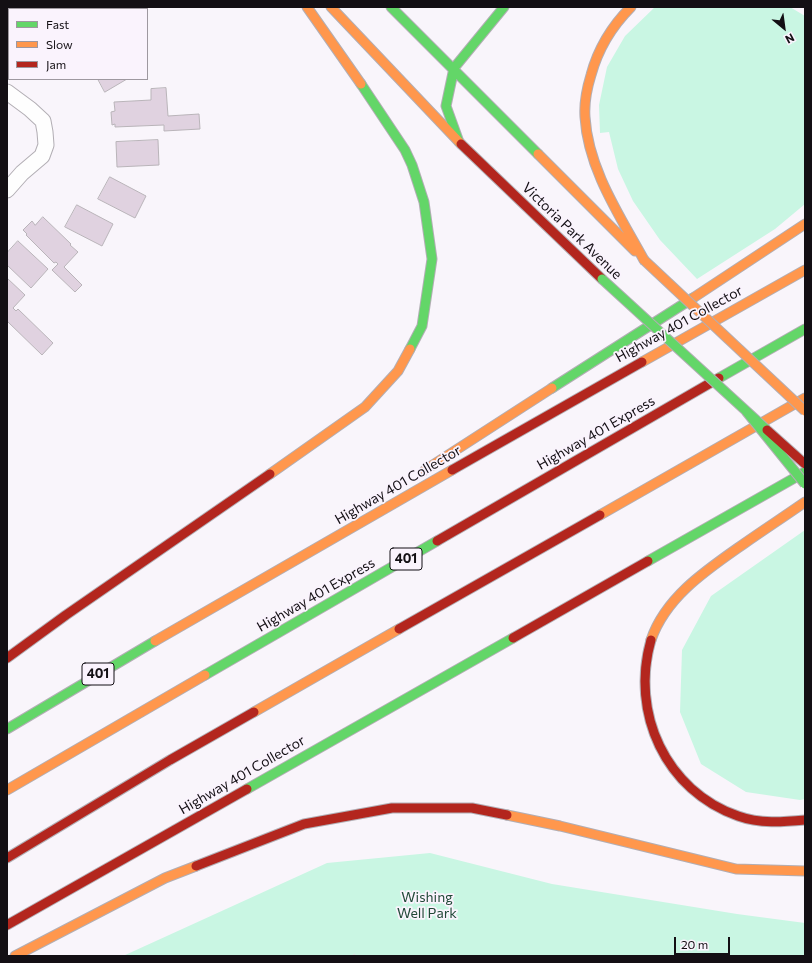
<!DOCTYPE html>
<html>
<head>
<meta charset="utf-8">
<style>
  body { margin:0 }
  #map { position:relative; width:812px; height:963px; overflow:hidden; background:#f9f5fb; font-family:Commissioner,sans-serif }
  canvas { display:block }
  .frame { position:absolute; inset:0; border:8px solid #130f14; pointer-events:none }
  .legend { position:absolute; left:8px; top:8px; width:140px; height:72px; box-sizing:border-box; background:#faf3fd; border:1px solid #9e98a0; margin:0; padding:5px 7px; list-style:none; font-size:12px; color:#130f14 }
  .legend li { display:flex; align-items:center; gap:8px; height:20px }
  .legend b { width:20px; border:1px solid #9e98a0 }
  .north { position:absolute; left:764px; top:8px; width:40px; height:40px; -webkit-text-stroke:3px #faf3fd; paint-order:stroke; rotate:151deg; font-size:11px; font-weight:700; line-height:16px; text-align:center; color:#130f14 }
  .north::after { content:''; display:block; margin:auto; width:14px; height:18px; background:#130f14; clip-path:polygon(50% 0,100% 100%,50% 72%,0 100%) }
  .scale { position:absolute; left:674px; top:937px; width:56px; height:18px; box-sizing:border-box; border:2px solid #130f14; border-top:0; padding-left:5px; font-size:12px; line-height:14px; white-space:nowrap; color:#130f14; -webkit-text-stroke:3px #faf3fd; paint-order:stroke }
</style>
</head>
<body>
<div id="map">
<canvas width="812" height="963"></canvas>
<div class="frame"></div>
<ul class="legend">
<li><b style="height:5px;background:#63d668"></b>Fast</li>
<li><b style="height:5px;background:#ff974d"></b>Slow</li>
<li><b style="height:5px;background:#b3261e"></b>Jam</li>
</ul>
<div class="north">N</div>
<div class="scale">20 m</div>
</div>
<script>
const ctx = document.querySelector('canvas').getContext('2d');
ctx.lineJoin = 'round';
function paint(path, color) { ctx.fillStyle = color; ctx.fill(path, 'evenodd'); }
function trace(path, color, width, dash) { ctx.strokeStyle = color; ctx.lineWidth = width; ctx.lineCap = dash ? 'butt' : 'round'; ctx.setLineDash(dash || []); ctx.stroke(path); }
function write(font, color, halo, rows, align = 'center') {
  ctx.font = font + ' Commissioner,sans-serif'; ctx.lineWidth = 3.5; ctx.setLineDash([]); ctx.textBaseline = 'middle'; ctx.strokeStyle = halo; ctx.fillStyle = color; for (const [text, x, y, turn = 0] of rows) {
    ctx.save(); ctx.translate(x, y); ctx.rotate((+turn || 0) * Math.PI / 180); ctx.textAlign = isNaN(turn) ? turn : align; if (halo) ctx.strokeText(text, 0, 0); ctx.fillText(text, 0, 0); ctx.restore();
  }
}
paint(new Path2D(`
  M 655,7 L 790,7 L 805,16 L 805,204 L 775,229 L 697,279 L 660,240 L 633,201 L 618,169 L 609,132 L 600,133 L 599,105 L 607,67 L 625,36 Z
  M 805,530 L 805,799 L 800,800 L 746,792 L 701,764 L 680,712 L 682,650 L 711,596 Z
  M 430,853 L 552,884 L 737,914 L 805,923 L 805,956 L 123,956 L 327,863 Z`), '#c9f6e3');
const building = new Path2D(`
  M 7,7 L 35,7 L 33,9 L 9,9 L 9,31 L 7,29 Z
  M 98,79 L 127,79 L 105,92 Z
  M 166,88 L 168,116 L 199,114 L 200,129 L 164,131 L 164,125 L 115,127 L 115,124 L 112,125 L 111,112 L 115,111 L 114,102 L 151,100 L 151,89 Z
  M 158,140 L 159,165 L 117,167 L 116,142 Z
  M 110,177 L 146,196 L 135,218 L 98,199 Z
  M 77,205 L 113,224 L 102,246 L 65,227 Z
  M 43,217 L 71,244 L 70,245 L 78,252 L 64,267 L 82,285 L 75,292 L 52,270 L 58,264 L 56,262 L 54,263 L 26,235 L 27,234 L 23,230 L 32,221 L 35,225 Z
  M 18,241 L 48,269 L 31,288 L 7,265 L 7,253 Z
  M 7,278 L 25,295 L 13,308 L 16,311 L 18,309 L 53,343 L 42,355 L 7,321 Z`);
paint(building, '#e0d2e0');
trace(building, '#b9b4b9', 1);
const street = new Path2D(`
  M 7,92 L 30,109 L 43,121 L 45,132 L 46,145 L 42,156 L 22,173 L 7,190`);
const fast = new Path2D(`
  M 391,7 L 538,154
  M 361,84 L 405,150 L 412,165 L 424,202 L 432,259 L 422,326 L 410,349
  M 459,142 L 446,106 L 454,68 L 504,7
  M 719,378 L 805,329
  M 552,388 L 693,298
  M 648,561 L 805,472
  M 205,675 L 437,541
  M 7,729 L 155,641
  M 247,789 L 513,638`);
const slow = new Path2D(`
  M 307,7 L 361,84
  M 331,7 L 461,144
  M 631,7 C 612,26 598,49 591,75 C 587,88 584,103 585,117 C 588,169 620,216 644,260
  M 538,154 L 635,251
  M 693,298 L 805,224
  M 642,362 L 805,270
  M 425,470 L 552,388
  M 270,474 L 365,407 L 398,371 L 410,349
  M 600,515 L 805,398
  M 651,640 C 666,596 708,569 745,543 C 765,529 785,516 805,502
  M 155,641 L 452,470
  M 254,712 L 399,629
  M 7,790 L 205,675
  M 507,815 L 560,826 L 736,869 L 805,871
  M 15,956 L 165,878 L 196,866`);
const jam = new Path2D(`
  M 461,144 L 602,279
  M 452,470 L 642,362
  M 437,541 L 719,378
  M 399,629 L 600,515
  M 513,638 L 648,561
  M 651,640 C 630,713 666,791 738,816 C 760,824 783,822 805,820
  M 7,658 L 66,615 L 270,474
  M 7,858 L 170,760 L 254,712
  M 196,866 L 304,824 L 392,808 L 472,808 L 507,815
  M 7,925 L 247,789`);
trace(street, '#b2aeb4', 17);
trace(fast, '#b2aeb4', 11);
trace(slow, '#b2aeb4', 11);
trace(jam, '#b2aeb4', 11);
trace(new Path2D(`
  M 354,954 L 355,956`), '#e0dfe1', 2.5, [1, 3]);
trace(street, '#fefefe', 15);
trace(fast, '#63d668', 9);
trace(slow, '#ff974d', 9);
trace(jam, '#b3261e', 9);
const fastBridge = new Path2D(`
  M 602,279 L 767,430
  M 746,411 L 805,484`);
const slowBridge = new Path2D(`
  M 644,260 L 805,411`);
const jamBridge = new Path2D(`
  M 767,430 L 805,464`);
trace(fastBridge, '#b2aeb4', 11, []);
trace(slowBridge, '#b2aeb4', 11, []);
trace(jamBridge, '#b2aeb4', 11, []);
trace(fastBridge, '#63d668', 9);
trace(slowBridge, '#ff974d', 9);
trace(jamBridge, '#b3261e', 9);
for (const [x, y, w] of [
  [406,559,32],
  [98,674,32]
]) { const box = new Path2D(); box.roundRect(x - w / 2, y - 11, w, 22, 3); ctx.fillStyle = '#faf3fd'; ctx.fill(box); trace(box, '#130f14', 1); }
write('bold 13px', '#130f14', null, [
  ["401",406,559],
  ["401",98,674]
]);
write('14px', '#130f14', '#faf3fd', [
  ["Victoria Park Avenue",572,231,44],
  ["Highway 401 Collector",679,324,-29],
  ["Highway 401 Express",596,433,-30],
  ["Highway 401 Collector",398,485,-30],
  ["Highway 401 Express",316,595,-30],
  ["Highway 401 Collector",242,775,-30]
]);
write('14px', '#214938', '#faf3fd', [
  ["Wishing",427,897],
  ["Well Park",427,913]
]);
</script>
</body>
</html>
